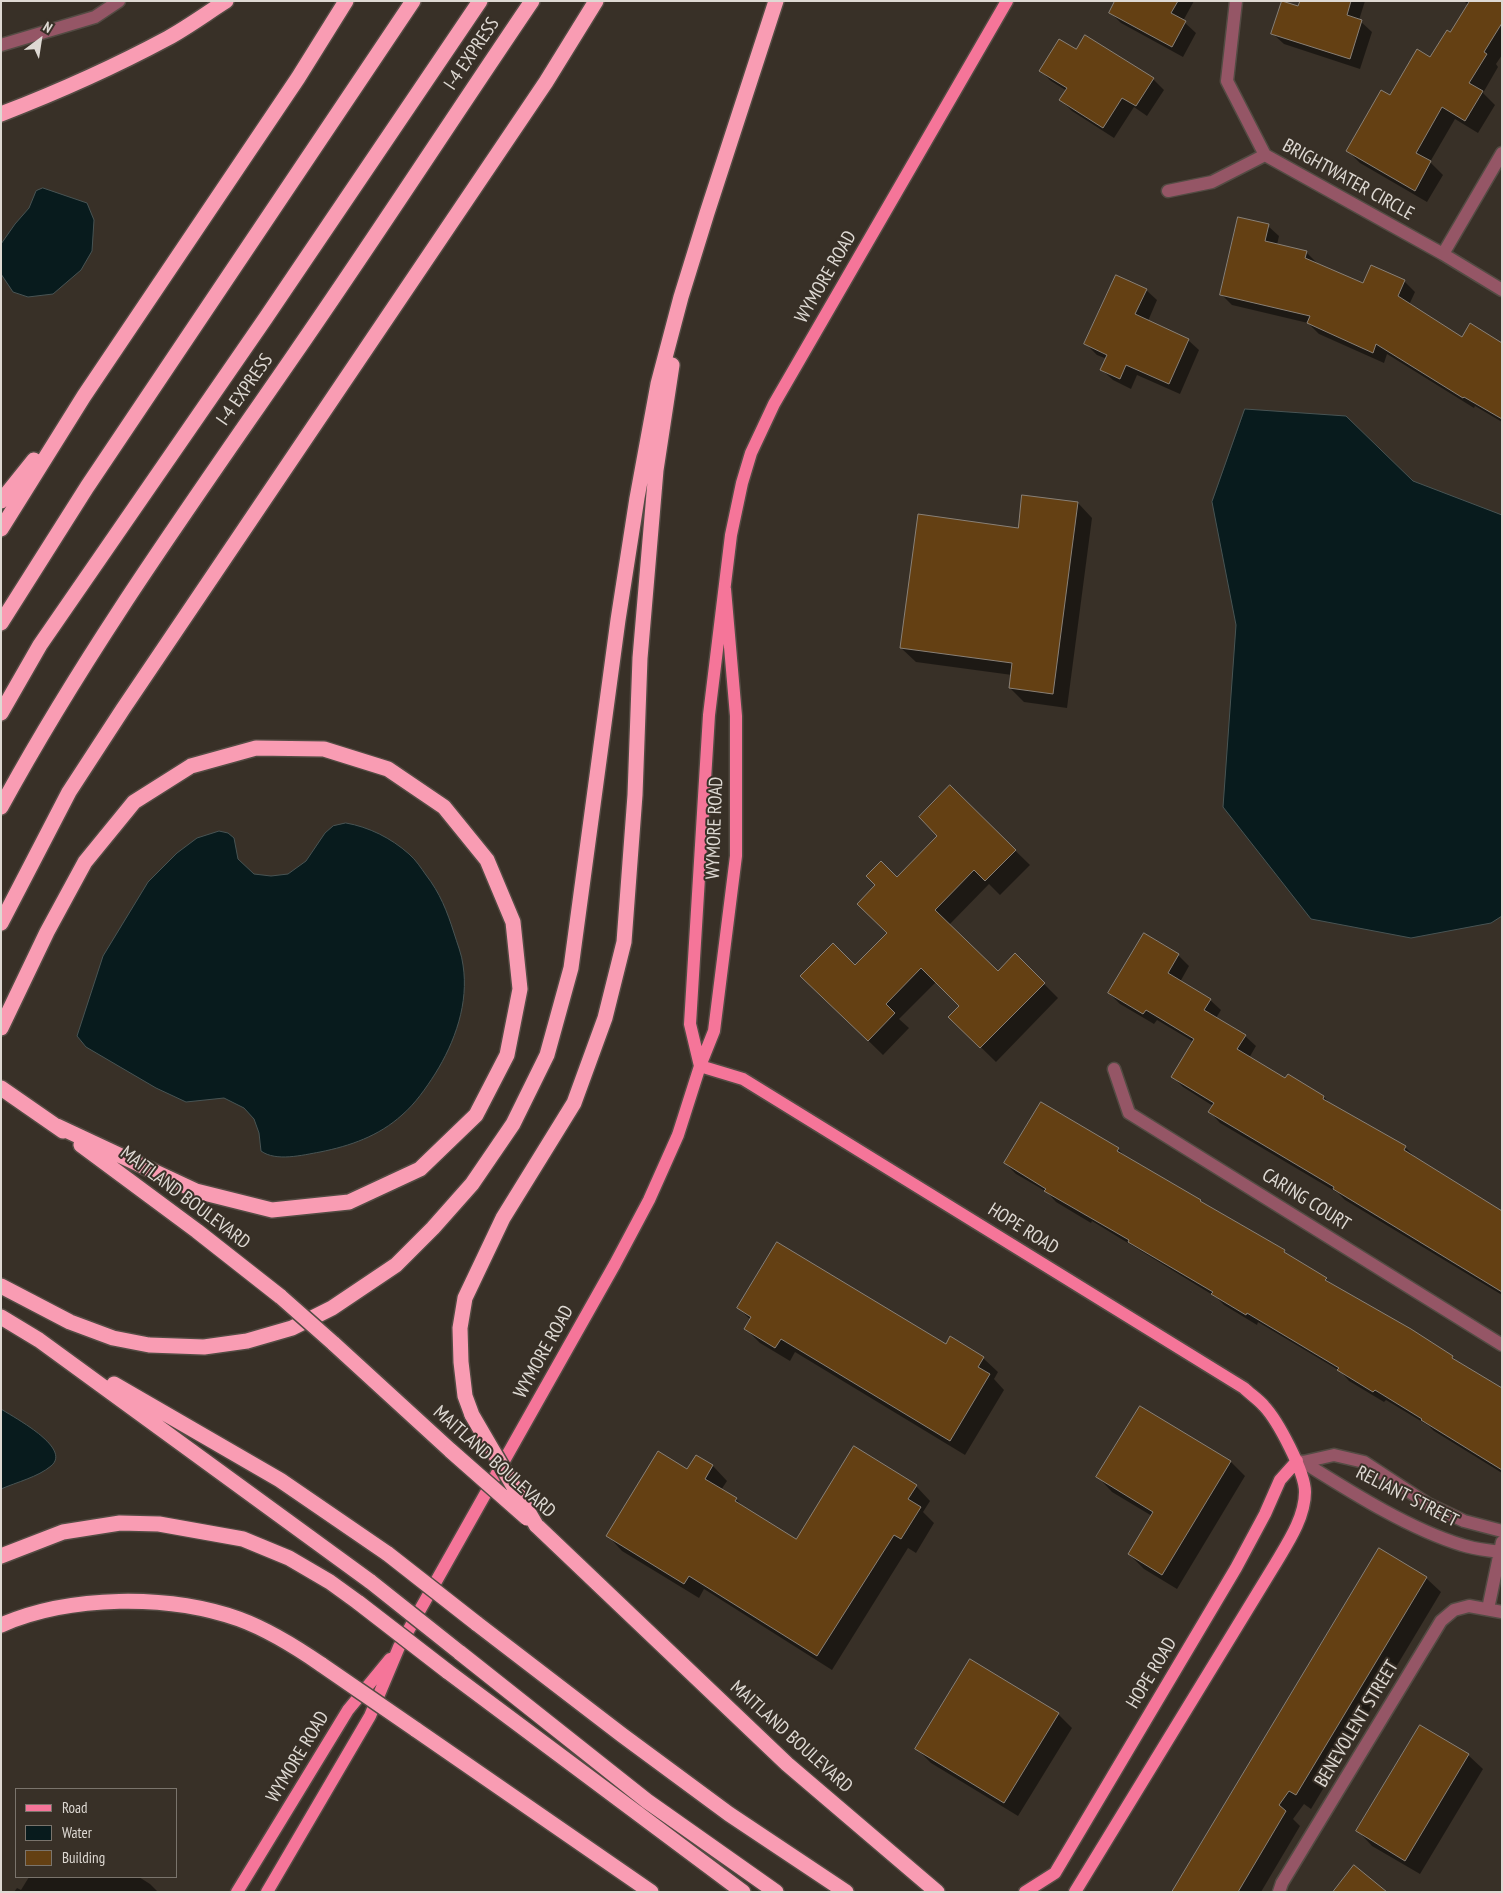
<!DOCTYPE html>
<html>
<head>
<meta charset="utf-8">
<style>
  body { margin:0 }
  #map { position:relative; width:1503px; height:1893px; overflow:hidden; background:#383027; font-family:"PT Sans Narrow",sans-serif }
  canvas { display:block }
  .frame { position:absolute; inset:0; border:2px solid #ded9d3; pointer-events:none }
  .legend { position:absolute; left:15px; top:1788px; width:162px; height:90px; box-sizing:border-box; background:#383027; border:1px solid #7a746c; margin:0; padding:6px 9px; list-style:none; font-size:15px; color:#ded9d3 }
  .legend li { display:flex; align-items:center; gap:10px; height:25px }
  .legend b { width:25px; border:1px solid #7a746c }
  .north { position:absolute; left:15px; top:15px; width:50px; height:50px; -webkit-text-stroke:4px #383027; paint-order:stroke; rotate:31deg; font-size:14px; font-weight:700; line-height:20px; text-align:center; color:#ded9d3 }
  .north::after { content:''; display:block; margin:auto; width:18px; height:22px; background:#ded9d3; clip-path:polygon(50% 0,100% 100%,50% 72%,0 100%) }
</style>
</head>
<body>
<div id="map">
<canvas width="1503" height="1893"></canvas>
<div class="frame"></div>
<ul class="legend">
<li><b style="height:6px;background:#f57599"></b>Road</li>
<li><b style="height:14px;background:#081b1d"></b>Water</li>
<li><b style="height:14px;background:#644013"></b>Building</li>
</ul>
<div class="north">N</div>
</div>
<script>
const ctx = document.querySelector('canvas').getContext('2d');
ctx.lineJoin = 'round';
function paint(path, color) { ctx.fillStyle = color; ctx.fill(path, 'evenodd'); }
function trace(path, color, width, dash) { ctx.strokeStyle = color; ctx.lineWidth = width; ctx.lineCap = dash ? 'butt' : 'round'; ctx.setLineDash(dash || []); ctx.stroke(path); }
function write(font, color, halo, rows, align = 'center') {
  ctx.font = font + ' "PT Sans Narrow",sans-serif'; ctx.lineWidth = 4; ctx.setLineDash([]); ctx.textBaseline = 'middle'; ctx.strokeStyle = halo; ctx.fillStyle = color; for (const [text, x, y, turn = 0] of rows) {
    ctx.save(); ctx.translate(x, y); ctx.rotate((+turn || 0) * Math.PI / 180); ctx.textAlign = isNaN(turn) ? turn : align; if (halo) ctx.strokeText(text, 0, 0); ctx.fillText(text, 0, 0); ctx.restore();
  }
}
const water = new Path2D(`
  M 43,188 L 87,203 L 94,220 L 92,251 L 81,270 L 53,294 L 28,297 L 13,292 L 1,274 L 1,244 L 15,224 L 29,208 L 36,191 Z
  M 1245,409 L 1346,416 L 1413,481 L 1502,515 L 1502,916 L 1491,923 L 1411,938 L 1311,919 L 1223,807 L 1236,625 L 1212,502 Z
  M 346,823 C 369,827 391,838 409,854 C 416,860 421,868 426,875 C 440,893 447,911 454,933 C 457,943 462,955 463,965 C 469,1003 455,1042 435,1074 C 426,1088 415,1104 402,1115 C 379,1136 350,1146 320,1152 C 303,1155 276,1162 261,1151 L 259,1133 L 254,1119 L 244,1108 L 224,1098 L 186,1102 L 156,1088 L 86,1047 L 77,1036 L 103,956 L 148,882 L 177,853 L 197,838 L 219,831 L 228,833 L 234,838 L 238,859 L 254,874 L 271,876 L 288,874 L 306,861 L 325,833 L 333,826 Z
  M 1,1409 C 13,1417 73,1448 51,1466 C 38,1477 17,1482 1,1489 Z`);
paint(water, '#081b1d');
trace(water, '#485454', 1);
paint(new Path2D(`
  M 1117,1 L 1194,1 L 1183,21 L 1196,33 L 1183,57 L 1121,23 L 1111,13 Z
  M 1301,1 L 1365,1 L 1359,20 L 1372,32 L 1360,69 L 1284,44 L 1273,34 L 1299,8 Z
  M 1464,1 L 1502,1 L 1502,55 L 1496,64 L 1498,67 L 1483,93 L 1495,105 L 1478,133 L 1455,119 L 1430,162 L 1443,175 L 1427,202 L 1360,163 L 1348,151 L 1391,96 L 1431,59 L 1451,33 L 1468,5 Z
  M 1076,51 L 1153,79 L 1164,90 L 1147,116 L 1134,107 L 1114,138 L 1072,111 L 1061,100 L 1067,91 L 1051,81 L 1040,70 Z
  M 1268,226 L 1279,236 L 1277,245 L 1306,252 L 1317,263 L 1317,265 L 1364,285 L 1404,281 L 1415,292 L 1409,305 L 1462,338 L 1502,346 L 1502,422 L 1475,406 L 1474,408 L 1387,354 L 1384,363 L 1319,334 L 1308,323 L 1232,305 L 1221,294 Z
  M 1146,290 L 1157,300 L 1148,321 L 1188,340 L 1199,350 L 1180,394 L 1137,375 L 1131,389 L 1113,380 L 1102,370 L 1107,359 L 1097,355 L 1086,344 Z
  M 1078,503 L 1092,518 L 1067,708 L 1024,702 L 1010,688 L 1012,675 L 916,662 L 901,648 L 1019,529 Z
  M 950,787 L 1030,865 L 1000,895 L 989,884 L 949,925 L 998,973 L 1015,955 L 1058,998 L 996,1062 L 950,1017 L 961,1006 L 936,982 L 899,1019 L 909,1028 L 883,1055 L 802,976 L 855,966 L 888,933 L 897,879 L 939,836 Z
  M 1144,935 L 1178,955 L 1189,966 L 1180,982 L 1210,1000 L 1221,1010 L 1216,1018 L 1245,1036 L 1256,1046 L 1249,1058 L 1285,1080 L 1324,1097 L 1332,1106 L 1405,1147 L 1416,1158 L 1502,1213 L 1502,1295 L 1345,1200 L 1338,1193 L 1220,1123 L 1210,1112 L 1213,1106 L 1183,1087 L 1173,1077 L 1194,1042 L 1157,1020 L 1154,1024 L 1120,1004 L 1109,993 Z
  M 1118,1149 L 1128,1159 L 1284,1251 L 1289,1257 L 1326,1279 L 1333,1286 L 1410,1330 L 1453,1357 L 1459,1364 L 1502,1388 L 1502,1473 L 1434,1431 L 1429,1426 L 1386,1400 L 1384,1402 L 1349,1381 L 1340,1371 L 1258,1322 L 1257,1325 L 1224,1305 L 1216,1297 L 1092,1221 L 1091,1223 L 1056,1202 L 1047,1192 L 1016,1174 L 1005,1163 Z
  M 738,1308 L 946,1346 L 983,1358 L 998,1372 L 994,1379 L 1004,1390 L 965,1455 L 795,1352 L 790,1361 L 760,1343 L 746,1329 L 751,1320 Z
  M 1140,1407 L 1231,1462 L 1245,1476 L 1177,1589 L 1144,1569 L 1129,1554 L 1152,1516 L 1112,1492 L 1098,1477 Z
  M 696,1457 L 713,1466 L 727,1481 L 721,1490 L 736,1499 L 745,1509 L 796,1541 L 916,1486 L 930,1501 L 923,1512 L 934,1523 L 916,1553 L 908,1548 L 832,1670 L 704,1589 L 699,1598 L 622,1551 L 608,1536 L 688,1470 Z
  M 1426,1578 L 1441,1592 L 1311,1809 L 1304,1804 L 1293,1819 L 1300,1826 L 1261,1892 L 1174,1892 Z
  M 1058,1714 L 1072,1728 L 1018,1816 L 931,1763 L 916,1748 Z
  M 1468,1755 L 1483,1769 L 1420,1874 L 1372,1846 L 1358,1831 Z
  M 29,1877 L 139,1877 L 150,1884 L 158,1892 L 14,1892 L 17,1888 L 21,1890 Z`), '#0007');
const building = new Path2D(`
  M 1115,1 L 1178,1 L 1171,13 L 1186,21 L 1172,47 L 1109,13 Z
  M 1282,1 L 1298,6 L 1300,1 L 1351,1 L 1347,15 L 1362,20 L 1350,59 L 1271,34 Z
  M 1470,1 L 1502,1 L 1502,23 L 1484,52 L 1487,54 L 1469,83 L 1483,91 L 1465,121 L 1442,107 L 1416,153 L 1431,161 L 1415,191 L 1346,151 L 1381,90 L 1390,95 L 1417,49 L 1430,57 L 1447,30 L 1450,32 Z
  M 1085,35 L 1154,78 L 1136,106 L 1122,98 L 1103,128 L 1059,100 L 1067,88 L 1039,71 L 1059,39 L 1076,49 Z
  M 1238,217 L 1269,224 L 1265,241 L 1307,251 L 1305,258 L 1363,283 L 1371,265 L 1405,280 L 1398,296 L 1462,337 L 1470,323 L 1502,343 L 1502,419 L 1464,397 L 1463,398 L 1376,344 L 1373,353 L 1307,323 L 1310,316 L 1220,295 Z
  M 1116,275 L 1147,289 L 1135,314 L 1189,339 L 1169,384 L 1126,365 L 1120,379 L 1100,370 L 1107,355 L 1084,344 Z
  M 1022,495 L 1078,502 L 1053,694 L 1009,688 L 1012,663 L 900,648 L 918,514 L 1018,528 Z
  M 950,785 L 1016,850 L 985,881 L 974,870 L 935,910 L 998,971 L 1015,953 L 1045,983 L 980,1048 L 948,1017 L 959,1006 L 921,968 L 886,1004 L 895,1013 L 868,1041 L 800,976 L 833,943 L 855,965 L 887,933 L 857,904 L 875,885 L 866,876 L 881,861 L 897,877 L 937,836 L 919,817 Z
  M 1144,933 L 1179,954 L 1168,973 L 1211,999 L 1204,1010 L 1246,1035 L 1237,1049 L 1285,1078 L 1288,1074 L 1324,1096 L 1323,1099 L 1406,1146 L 1404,1150 L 1502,1211 L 1502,1292 L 1333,1189 L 1334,1187 L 1208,1112 L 1214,1103 L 1171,1077 L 1194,1039 L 1146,1010 L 1143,1014 L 1108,993 Z
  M 1041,1102 L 1119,1148 L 1117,1151 L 1201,1200 L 1200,1201 L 1285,1250 L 1284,1252 L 1327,1278 L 1325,1280 L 1411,1329 L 1453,1356 L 1452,1358 L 1502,1388 L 1502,1470 L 1421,1420 L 1422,1419 L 1375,1390 L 1373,1392 L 1337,1370 L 1339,1368 L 1247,1313 L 1246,1315 L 1211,1294 L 1213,1292 L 1128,1242 L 1129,1240 L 1044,1191 L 1046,1189 L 1004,1163 Z
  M 777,1242 L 946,1344 L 950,1336 L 984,1357 L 978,1367 L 990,1374 L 950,1441 L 781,1339 L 775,1348 L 744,1329 L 751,1317 L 737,1308 Z
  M 1140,1406 L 1231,1461 L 1162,1575 L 1128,1554 L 1153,1512 L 1096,1477 Z
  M 854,1446 L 917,1485 L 908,1499 L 921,1507 L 901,1539 L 894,1535 L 817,1656 L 689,1576 L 684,1584 L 606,1536 L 658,1451 L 687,1469 L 696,1455 L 713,1465 L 705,1479 L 737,1498 L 735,1501 L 796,1539 Z
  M 1379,1548 L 1427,1577 L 1296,1795 L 1289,1791 L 1279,1805 L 1286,1811 L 1238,1892 L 1172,1892 Z
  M 970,1659 L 1059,1713 L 1004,1803 L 915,1749 Z
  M 1420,1725 L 1469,1754 L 1405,1861 L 1356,1831 Z
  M 1354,1865 L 1387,1892 L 1333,1892 Z`);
paint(building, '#644013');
trace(building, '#898076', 1);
const minor = new Path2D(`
  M 1236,1 L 1227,81 L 1265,155 L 1443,254 L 1502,290
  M 1,45 L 95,17 L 119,1
  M 1168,191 L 1212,182 L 1265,155
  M 1443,254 L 1502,153
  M 1114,1069 L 1129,1113 L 1502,1345
  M 1297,1461 L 1303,1462 L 1334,1455 L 1364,1462 L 1428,1504 L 1464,1521 L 1502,1531
  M 1303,1462 C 1351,1492 1409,1529 1462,1545 C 1474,1549 1487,1550 1499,1552
  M 1488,1609 L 1502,1542
  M 1279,1892 L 1282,1883 L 1441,1621 L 1454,1610 L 1469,1606 L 1502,1612`);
const major = new Path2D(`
  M 700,1066 L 743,1079 L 1244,1388 C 1250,1394 1258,1399 1264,1406 C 1278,1421 1305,1472 1305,1492 C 1305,1518 1287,1544 1274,1566 L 1075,1892
  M 700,1066 L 690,1024 L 709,715 L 731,535 L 742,483 L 751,453 L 774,404 L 1007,1
  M 237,1892 L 348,1710 L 390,1659
  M 267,1892 L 370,1716 L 399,1647 L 615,1264 L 649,1200 L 678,1135 L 700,1066 L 714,1031 L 736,856 L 736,716 L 725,589
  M 1025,1892 L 1055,1873 L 1236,1568 L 1265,1514 L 1280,1480 L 1297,1461`);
const highway = new Path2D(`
  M 1,114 C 58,92 114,67 168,38 C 188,27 207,13 226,1
  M 1,501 L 34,460
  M 1,529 L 84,396 L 298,78 L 346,1
  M 1,623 L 87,487 L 413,1
  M 1,713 L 40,645 L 265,319 L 480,1
  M 1,807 C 87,649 192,503 294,355 C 375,238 452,119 532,1
  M 1,923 L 69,792 L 123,709 L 546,82 L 596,1
  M 1,1028 L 47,932 L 85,862 L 134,802 L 191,766 L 256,748 L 324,749 L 388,769 L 444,807 L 487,860 L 513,922 L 520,989 L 507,1055 L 476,1115 L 420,1169 L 349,1202 L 272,1210 L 196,1191 L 57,1126
  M 1,1088 L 63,1131
  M 81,1145 L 197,1231 L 281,1297
  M 1,1286 L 70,1322 L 113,1338 L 149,1345 L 204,1347 L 247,1341 L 292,1328 L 332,1308 L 396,1265 L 433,1228 L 472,1184 L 513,1124 L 547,1055 L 571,968 L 618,620 L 637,498 L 658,384 L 681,297 L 707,213 L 776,1
  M 1,1317 L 39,1340 L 371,1582
  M 333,1343 L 451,1451
  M 114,1384 L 280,1480 L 388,1554
  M 472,1415 L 465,1396 L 461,1362 L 460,1328 L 465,1298 L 503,1218 L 574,1103 L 605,1018 L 624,942 L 635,795 L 640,658 L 656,470 L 672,365
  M 536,1525 L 787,1764 L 937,1892
  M 1,1556 L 63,1532 L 120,1523 L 159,1524 L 243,1539 L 289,1558 L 330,1582 L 359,1603
  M 476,1623 L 622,1735 L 729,1814 L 846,1892
  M 1,1625 C 70,1595 168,1594 239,1619 C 269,1630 296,1647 322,1665
  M 459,1652 L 647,1801 L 776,1892
  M 447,1671 L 743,1892
  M 415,1729 L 651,1892`);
trace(minor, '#534b43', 15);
trace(major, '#534b43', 15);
trace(highway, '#534b43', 18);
trace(minor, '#955666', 12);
trace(major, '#f57599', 12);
trace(highway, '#f99cb3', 15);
const highwayBridge = new Path2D(`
  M 281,1297 L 333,1343
  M 472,1415 L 536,1525
  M 451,1451 L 527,1518
  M 388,1554 L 476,1623
  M 371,1582 L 459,1652
  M 359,1603 L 447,1671
  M 322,1665 L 415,1729`);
trace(highwayBridge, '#534b43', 18, []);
trace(highwayBridge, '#f99cb3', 15);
write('19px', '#ded9d3', '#383027', [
  ["I-4 EXPRESS",472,54,-56],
  ["BRIGHTWATER CIRCLE",1348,180,29],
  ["WYMORE ROAD",826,277,-60],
  ["I-4 EXPRESS",245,390,-55],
  ["WYMORE ROAD",715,828,-88],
  ["MAITLAND BOULEVARD",185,1198,37],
  ["CARING COURT",1306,1200,32],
  ["HOPE ROAD",1023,1229,32],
  ["WYMORE ROAD",544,1352,-61],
  ["MAITLAND BOULEVARD",494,1462,42],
  ["RELIANT STREET",1407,1497,27],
  ["HOPE ROAD",1152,1673,-59],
  ["BENEVOLENT STREET",1357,1724,-59],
  ["MAITLAND BOULEVARD",791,1737,42],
  ["WYMORE ROAD",298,1757,-59]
]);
</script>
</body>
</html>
